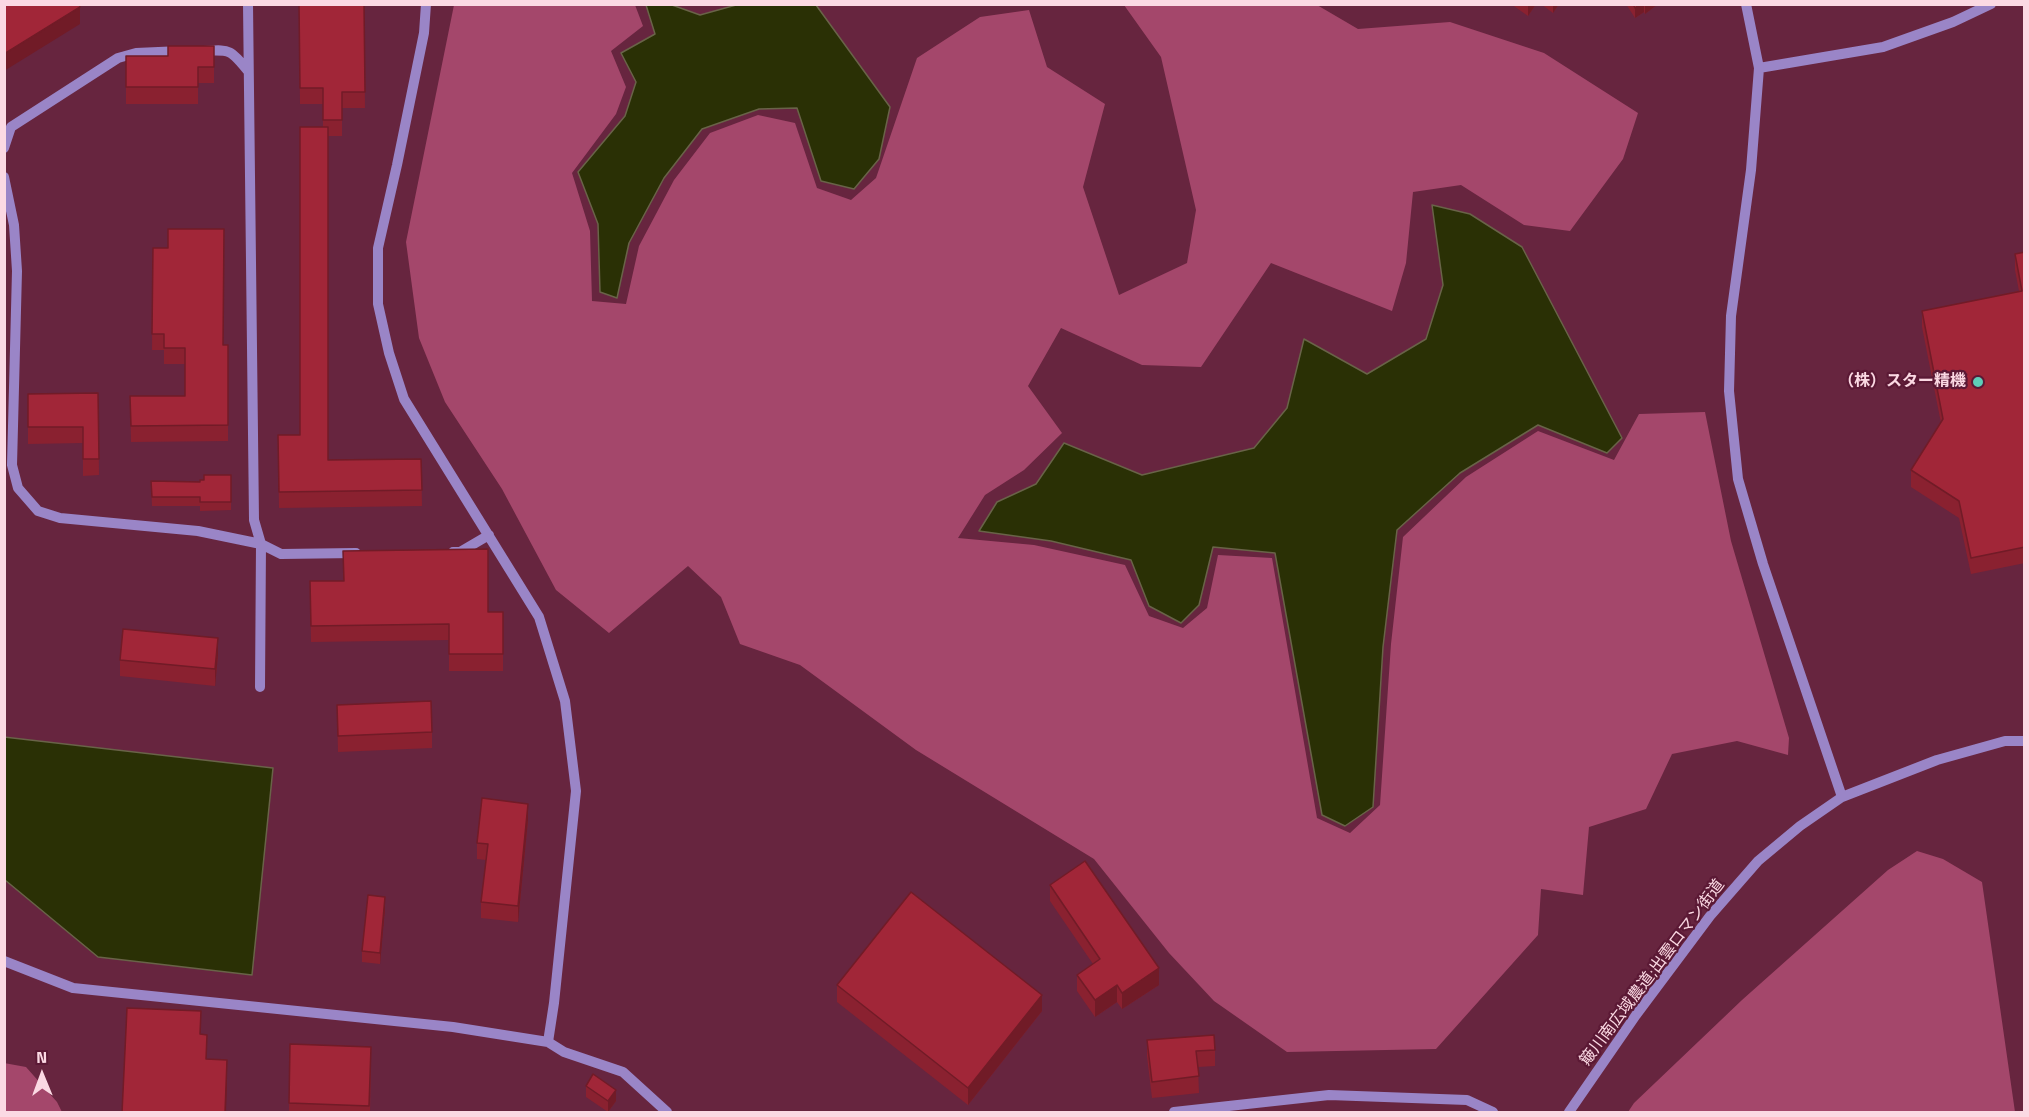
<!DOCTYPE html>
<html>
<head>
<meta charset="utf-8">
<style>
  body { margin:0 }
  #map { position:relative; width:2029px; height:1117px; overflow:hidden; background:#67253f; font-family:"Titillium Web",sans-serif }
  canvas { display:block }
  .frame { position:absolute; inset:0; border:6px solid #fbd9e3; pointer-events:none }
  .north { position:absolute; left:12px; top:1045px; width:60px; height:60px; -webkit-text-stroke:4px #5b1935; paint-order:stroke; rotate:359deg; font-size:16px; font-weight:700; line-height:24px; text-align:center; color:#fbd9e3 }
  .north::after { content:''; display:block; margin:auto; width:21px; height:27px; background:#fbd9e3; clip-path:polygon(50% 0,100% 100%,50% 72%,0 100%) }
</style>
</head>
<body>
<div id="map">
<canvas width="2029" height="1117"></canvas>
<div class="frame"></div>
<div class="north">N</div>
</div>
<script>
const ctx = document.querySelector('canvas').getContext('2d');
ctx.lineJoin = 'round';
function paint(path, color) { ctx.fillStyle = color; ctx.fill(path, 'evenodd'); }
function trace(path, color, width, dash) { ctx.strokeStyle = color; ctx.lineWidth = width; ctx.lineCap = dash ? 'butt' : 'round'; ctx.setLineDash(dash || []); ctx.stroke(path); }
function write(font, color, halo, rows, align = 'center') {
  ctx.font = font + ' "Titillium Web","Noto Sans JP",sans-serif'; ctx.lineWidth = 4.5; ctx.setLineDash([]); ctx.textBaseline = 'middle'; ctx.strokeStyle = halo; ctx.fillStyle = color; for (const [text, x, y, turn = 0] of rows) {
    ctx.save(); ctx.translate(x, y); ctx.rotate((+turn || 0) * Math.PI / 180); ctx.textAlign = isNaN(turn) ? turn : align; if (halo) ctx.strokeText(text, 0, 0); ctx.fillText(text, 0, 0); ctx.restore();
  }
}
paint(new Path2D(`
  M 454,5 L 635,5 L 643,26 L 611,51 L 626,87 L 616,114 L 572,173 L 590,231 L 592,301 L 626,304 L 639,246 L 674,180 L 710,133 L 758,115 L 795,123 L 817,188 L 851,200 L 876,178 L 917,58 L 980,17 L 1029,10 L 1047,67 L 1105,104 L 1083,187 L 1119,295 L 1187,263 L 1196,210 L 1161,57 L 1124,5 L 1317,5 L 1358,29 L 1450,22 L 1544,53 L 1638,113 L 1623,159 L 1570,231 L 1524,225 L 1461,185 L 1413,192 L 1406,263 L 1392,311 L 1271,263 L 1201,367 L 1142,365 L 1061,328 L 1028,386 L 1062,433 L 1024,470 L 985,495 L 958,538 L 1034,545 L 1125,565 L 1149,616 L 1183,628 L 1207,608 L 1218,555 L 1272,558 L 1317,818 L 1350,833 L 1380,805 L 1391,644 L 1403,537 L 1466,477 L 1538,431 L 1614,460 L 1639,414 L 1705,412 L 1731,541 L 1789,738 L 1788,755 L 1737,741 L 1672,754 L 1646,809 L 1589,827 L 1583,895 L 1541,889 L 1538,935 L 1436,1049 L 1287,1052 L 1214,1001 L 1169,953 L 1094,859 L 916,750 L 800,665 L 740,644 L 721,597 L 688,566 L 609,633 L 556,590 L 502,489 L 445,402 L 419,338 L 406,242 Z
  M 1917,851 L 1943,859 L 1982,882 L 2015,1112 L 1628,1112 L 1634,1103 L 1742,1000 L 1888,870 Z
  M 4,1063 L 26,1067 L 57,1102 L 62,1112 L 5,1112 Z`), '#a4476b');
const water = new Path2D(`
  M 646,5 L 672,5 L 700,15 L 736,5 L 816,5 L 890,107 L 879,159 L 854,189 L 821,181 L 797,108 L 759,109 L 702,129 L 664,178 L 629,243 L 617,298 L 600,292 L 598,224 L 578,172 L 625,116 L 636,82 L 621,53 L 655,34 Z
  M 1432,205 L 1470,214 L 1522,247 L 1622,438 L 1607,453 L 1538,425 L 1460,473 L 1397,530 L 1383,647 L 1373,807 L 1345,826 L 1322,815 L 1275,553 L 1213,547 L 1199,605 L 1181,623 L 1149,606 L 1131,560 L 1051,541 L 979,531 L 997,502 L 1036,484 L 1064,443 L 1142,475 L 1254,448 L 1287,408 L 1304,339 L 1367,374 L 1426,339 L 1443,285 Z
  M 4,737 L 273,768 L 252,975 L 98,957 L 5,880 Z`);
paint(water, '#2a3005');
trace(water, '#696348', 1.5);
trace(new Path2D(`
  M 248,4 L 254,520 L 261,544 L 281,554 L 356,553
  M 426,4 L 424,33 L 397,165 L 378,248 L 378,304 L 389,353 L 404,399 L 539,617 L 565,701 L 576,791 L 554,1003 L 548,1042
  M 1746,4 L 1759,68 L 1751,170 L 1731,316 L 1729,391 L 1738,479 L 1763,564 L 1842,797
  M 200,51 C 229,50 229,47 248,71
  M 1759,68 L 1883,47 L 1953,22 L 1991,4
  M 4,148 L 11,127 L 118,58 L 136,53 L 181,51
  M 4,177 L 14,225 L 17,271 L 12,465 L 18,488 L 38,511 L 60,518 L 198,531 L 261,544 L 260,687
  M 453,552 L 460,552 L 489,535
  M 4,961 L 73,988 L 453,1027 L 548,1042 L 564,1052 L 623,1072 L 667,1112
  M 1174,1112 L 1329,1095 L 1467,1100 L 1493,1112
  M 1569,1112 L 1636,1015 L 1710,916 L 1758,861 L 1800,826 L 1842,797 L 1937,760 L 2005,741 L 2024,741`), '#9a85c7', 10);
paint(new Path2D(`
  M 299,4 L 364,4 L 365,108 L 342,108 L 342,136 L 328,136 L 328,460 L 421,459 L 422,506 L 279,508 L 278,435 L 300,435 L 323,127 L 323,104 L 300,104 Z
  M 1511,4 L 1536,4 L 1528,16 Z
  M 1541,4 L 1559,4 L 1553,13 Z
  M 1626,4 L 1658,4 L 1645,14 L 1644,12 L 1635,18 Z
  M 214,46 L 214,83 L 198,83 L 198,104 L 126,104 L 126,56 L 168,56 Z
  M 153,248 L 223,345 L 228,345 L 228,441 L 131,442 L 130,396 L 185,396 L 185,364 L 164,364 L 164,350 L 152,350 Z
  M 2025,252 L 2025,563 L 1971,574 L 1959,518 L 1911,487 L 1911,470 L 1941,423 L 1922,327 L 1922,311 L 2019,291 L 2015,270 L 2015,254 Z
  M 98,393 L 99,475 L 83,476 L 83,443 L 28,444 L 28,394 Z
  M 231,475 L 231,510 L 200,511 L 200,506 L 152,506 L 151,481 L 200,482 Z
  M 310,581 L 488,612 L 503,612 L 503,671 L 449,671 L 449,640 L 311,642 Z
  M 218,655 L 215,686 L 120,676 L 120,660 Z
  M 337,705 L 432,732 L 432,748 L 338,752 Z
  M 528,820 L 518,922 L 481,918 L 481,902 L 486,860 L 477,859 L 477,843 Z
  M 1050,885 L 1159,985 L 1122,1009 L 1117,1002 L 1095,1017 L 1077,991 L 1077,975 L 1093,964 L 1050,901 Z
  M 385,908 L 380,964 L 362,962 L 362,951 Z
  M 837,985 L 1042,1011 L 968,1105 L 837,1002 Z
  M 1147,1040 L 1215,1050 L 1215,1066 L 1198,1067 L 1199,1093 L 1152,1098 L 1147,1056 Z
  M 290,1044 L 371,1064 L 370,1113 L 289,1113 Z
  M 586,1086 L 616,1101 L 608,1112 L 586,1097 Z`), '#8a2130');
paint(new Path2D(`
  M 1528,4 L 1536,4 L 1528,16 Z
  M 1553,4 L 1559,4 L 1553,13 Z
  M 1640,4 L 1644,4 L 1644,12 L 1635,18 L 1635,8 Z
  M 1645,4 L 1658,4 L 1645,14 Z
  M 80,7 L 80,24 L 4,71 L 4,54 Z
  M 218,638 L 218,655 L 215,686 L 215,669 Z
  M 528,804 L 528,820 L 518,922 L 518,906 Z
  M 385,897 L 385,908 L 380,964 L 380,953 Z
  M 1159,968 L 1159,985 L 1122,1009 L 1122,993 Z
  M 1117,985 L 1117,1002 L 1095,1017 L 1095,1000 Z
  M 1042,995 L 1042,1011 L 968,1105 L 968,1088 Z
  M 227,1060 L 227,1076 L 226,1113 L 225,1113 Z
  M 616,1090 L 616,1101 L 608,1112 L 608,1101 Z`), '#711b27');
const building = new Path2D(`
  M 6,4 L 79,4 L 80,7 L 4,54 L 4,5 Z
  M 299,4 L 364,4 L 365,92 L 342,92 L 342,120 L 323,120 L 323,88 L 300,88 Z
  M 1633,4 L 1640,4 L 1635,8 Z
  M 168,46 L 214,46 L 214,67 L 198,67 L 198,87 L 126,87 L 126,56 L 168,56 Z
  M 300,127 L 328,127 L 328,460 L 421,459 L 422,490 L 279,492 L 278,435 L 300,435 Z
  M 168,229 L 224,229 L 223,345 L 228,345 L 228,425 L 131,426 L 130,396 L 185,396 L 185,348 L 164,348 L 164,334 L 152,334 L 153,248 L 168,248 Z
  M 2025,252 L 2025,547 L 1971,558 L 1959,501 L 1911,470 L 1943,419 L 1922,311 L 2022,291 L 2015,254 Z
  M 98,393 L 99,459 L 83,459 L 83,427 L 28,427 L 28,394 Z
  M 204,475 L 231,475 L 231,502 L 200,502 L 200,497 L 152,497 L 151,481 L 200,482 L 200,480 L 204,480 Z
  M 488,549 L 488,612 L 503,612 L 503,654 L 449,654 L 449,624 L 311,626 L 310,581 L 344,581 L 343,551 Z
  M 123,629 L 218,638 L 215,669 L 120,660 Z
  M 431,701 L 432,732 L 338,736 L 337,705 Z
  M 482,798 L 528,804 L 518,906 L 481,902 L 488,844 L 477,843 Z
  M 1085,861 L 1159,968 L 1122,993 L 1117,985 L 1095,1000 L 1077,975 L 1100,959 L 1050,885 Z
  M 911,892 L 1042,995 L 968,1088 L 837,985 Z
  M 368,895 L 385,897 L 380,953 L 362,951 Z
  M 127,1008 L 201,1011 L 200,1034 L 207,1035 L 206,1059 L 227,1060 L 225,1112 L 122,1113 Z
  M 1214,1035 L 1215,1050 L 1196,1051 L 1199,1076 L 1152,1082 L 1147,1040 Z
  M 290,1044 L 371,1047 L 369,1106 L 289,1103 Z
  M 593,1074 L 616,1090 L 608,1101 L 586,1086 Z`);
paint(building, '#a12638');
trace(building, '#711b27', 1.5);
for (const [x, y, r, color] of [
  [1978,382,6,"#5eceb8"]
]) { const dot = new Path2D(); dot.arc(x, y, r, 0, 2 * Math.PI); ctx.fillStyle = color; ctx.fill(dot); trace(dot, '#5b1935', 2); }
write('bold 16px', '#fbd9e3', '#5b1935', [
  ["（株）スター精機",1966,382]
], 'right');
write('16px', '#fbd9e3', '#5b1935', [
  ["簸川南広域農道;出雲ロマン街道",1653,973,-53]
]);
</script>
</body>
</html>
